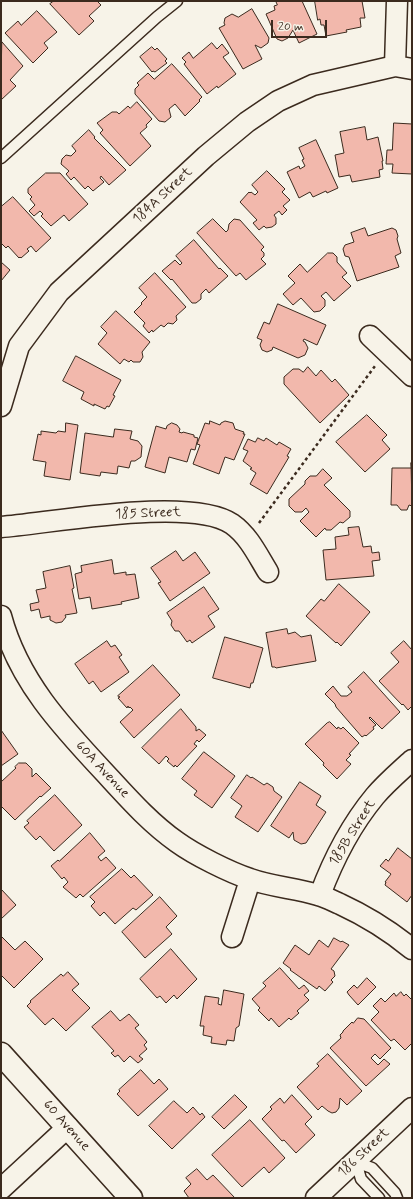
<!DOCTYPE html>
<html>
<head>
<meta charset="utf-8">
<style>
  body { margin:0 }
  #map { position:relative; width:413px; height:1199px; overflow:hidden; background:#f7f3e8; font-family:Mynerve,sans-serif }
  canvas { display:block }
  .frame { position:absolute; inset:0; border:2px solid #3b2a1e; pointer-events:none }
  .scale { position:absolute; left:271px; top:20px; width:56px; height:18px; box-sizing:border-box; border:2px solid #3b2a1e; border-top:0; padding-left:5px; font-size:12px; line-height:14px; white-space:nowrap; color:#3b2a1e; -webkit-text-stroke:3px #f7f3e8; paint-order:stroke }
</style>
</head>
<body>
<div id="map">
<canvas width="413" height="1199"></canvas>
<div class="frame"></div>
<div class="scale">20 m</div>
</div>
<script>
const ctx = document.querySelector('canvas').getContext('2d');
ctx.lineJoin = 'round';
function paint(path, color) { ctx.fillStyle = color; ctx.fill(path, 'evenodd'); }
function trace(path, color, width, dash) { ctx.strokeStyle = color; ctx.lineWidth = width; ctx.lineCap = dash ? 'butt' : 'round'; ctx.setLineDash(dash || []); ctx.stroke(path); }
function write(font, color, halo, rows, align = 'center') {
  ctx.font = font + ' Mynerve,sans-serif'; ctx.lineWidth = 4; ctx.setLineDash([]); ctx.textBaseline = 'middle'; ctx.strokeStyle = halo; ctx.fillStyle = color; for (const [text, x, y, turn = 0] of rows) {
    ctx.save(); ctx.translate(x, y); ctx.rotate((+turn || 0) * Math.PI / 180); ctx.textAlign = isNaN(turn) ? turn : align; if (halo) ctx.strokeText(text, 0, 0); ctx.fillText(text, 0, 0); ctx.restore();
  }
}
const building = new Path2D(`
  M 54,1 L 97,1 L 101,5 L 89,16 L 94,21 L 79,35 L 50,4 Z
  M 276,1 L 302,1 L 317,34 L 299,43 L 293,30 L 288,38 L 282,41 L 277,39 L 266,14 L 275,10 L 274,6 L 277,5 Z
  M 315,1 L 362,1 L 365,18 L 360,18 L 361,27 L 346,30 L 347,32 L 326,36 L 324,25 L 321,25 L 320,19 L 318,20 Z
  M 252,9 L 269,38 L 268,43 L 261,48 L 255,45 L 262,59 L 243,69 L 219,28 L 225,25 L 224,23 L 225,18 L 232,14 L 238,17 Z
  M 37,11 L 57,32 L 44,43 L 48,48 L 33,63 L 5,33 L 18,21 L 21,25 Z
  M 2,42 L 23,66 L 10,80 L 16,86 L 1,100 Z
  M 212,43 L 217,49 L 222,44 L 229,53 L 223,57 L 236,74 L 218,88 L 217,86 L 207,94 L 184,64 L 186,62 L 182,58 L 189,52 L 193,58 Z
  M 152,47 L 155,50 L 157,48 L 167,59 L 165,61 L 167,63 L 155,72 L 153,71 L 152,72 L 140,57 Z
  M 172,64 L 202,97 L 199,100 L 200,101 L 185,116 L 175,104 L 169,109 L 171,117 L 165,122 L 159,121 L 135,94 L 135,89 L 139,85 L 137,83 L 148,73 L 154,79 Z
  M 137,102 L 152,119 L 146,125 L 147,127 L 140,133 L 151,146 L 130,166 L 100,133 L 103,130 L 97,123 L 112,112 L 117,112 L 119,114 L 128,106 L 130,108 Z
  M 394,123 L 412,124 L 412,174 L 392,173 L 393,164 L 386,164 L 387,150 L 392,150 Z
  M 365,127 L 367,140 L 378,137 L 383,161 L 382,161 L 383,169 L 379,170 L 380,177 L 352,182 L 350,175 L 339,177 L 335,155 L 344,153 L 340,132 Z
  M 89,130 L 95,137 L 94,138 L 126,170 L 109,185 L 101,176 L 100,178 L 104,182 L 93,191 L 88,186 L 85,189 L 74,177 L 71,180 L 66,174 L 69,171 L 61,164 L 62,159 L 66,155 L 71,156 L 76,151 L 72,146 Z
  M 316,140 L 338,188 L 327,193 L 326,191 L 313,197 L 310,192 L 299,198 L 287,172 L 299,166 L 300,169 L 305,166 L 302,160 L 304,159 L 299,148 Z
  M 267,171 L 285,189 L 282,192 L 290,200 L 283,206 L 287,210 L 282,215 L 279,211 L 274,215 L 276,218 L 276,224 L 272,227 L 266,228 L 264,226 L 259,230 L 253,223 L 257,220 L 240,202 L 249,192 L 250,193 L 251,192 L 255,195 L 258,192 L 252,185 Z
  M 46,173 L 60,173 L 88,204 L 69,221 L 64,215 L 51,226 L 41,216 L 43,214 L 40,211 L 34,216 L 29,211 L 35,205 L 30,199 L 32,197 L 28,193 L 28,189 Z
  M 13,197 L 51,238 L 36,252 L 31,246 L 27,249 L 29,251 L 21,258 L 20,257 L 19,258 L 8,246 L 6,248 L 1,243 L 1,207 Z
  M 213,219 L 226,232 L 228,230 L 229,224 L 234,219 L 240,220 L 264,247 L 261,250 L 264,253 L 264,256 L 261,259 L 266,264 L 246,280 L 240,273 L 236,276 L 197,233 Z
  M 365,228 L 368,236 L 392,228 L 396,230 L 398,236 L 397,239 L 401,253 L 395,256 L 399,267 L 357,281 L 349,257 L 345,256 L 343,249 L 345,245 L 354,242 L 351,233 Z
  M 194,240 L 219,269 L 220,268 L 228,276 L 209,293 L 206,289 L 201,294 L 201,299 L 196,303 L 192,303 L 172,279 L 171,280 L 162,271 L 175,260 L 180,265 L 182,263 L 176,256 Z
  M 328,253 L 333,253 L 337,257 L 337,262 L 347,273 L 342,277 L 351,286 L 334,301 L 326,292 L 321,296 L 325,300 L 325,306 L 320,311 L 314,312 L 301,298 L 293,305 L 283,294 L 295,283 L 288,276 L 300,264 L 307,272 Z
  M 1,262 L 10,270 L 1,281 Z
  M 155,273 L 186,307 L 176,316 L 177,320 L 173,324 L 168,323 L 164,327 L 161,325 L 153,332 L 152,330 L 149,333 L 143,326 L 145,323 L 134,312 L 142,304 L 141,303 L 147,297 L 139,288 Z
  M 278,304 L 326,325 L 317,345 L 304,339 L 303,341 L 305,342 L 308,348 L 305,355 L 298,358 L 273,347 L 272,350 L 267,352 L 262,350 L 260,345 L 262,340 L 257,338 L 264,322 L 269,324 Z
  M 116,311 L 150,342 L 142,352 L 143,357 L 140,362 L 133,362 L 131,360 L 129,362 L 124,359 L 120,364 L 98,344 L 107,333 L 101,327 Z
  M 76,356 L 121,380 L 113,395 L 115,396 L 109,407 L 107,406 L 105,409 L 94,404 L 94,406 L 81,399 L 84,392 L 63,381 Z
  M 308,367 L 316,376 L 321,370 L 332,382 L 335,379 L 349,395 L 320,423 L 284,384 L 284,377 L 293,369 L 299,369 L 303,372 Z
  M 367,415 L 387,435 L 382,440 L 390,449 L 365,472 L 336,442 Z
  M 210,421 L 220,425 L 221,423 L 225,421 L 233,423 L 235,429 L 244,432 L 243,434 L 245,434 L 234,460 L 225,457 L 219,474 L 193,464 L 200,445 L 197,444 L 205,423 L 209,424 Z
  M 66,423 L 78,425 L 70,480 L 44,476 L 46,462 L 33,460 L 38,434 L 41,435 L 41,431 L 56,433 L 58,431 L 65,432 Z
  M 172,423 L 177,425 L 180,429 L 179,432 L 182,433 L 183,432 L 194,435 L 194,437 L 198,438 L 195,450 L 191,449 L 187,462 L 169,457 L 165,473 L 145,467 L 156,426 L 166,429 L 167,426 Z
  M 115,429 L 132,431 L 130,439 L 138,441 L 142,446 L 141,457 L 135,461 L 131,461 L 129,468 L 118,466 L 117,474 L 101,472 L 100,476 L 80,473 L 85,433 L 113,437 Z
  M 258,438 L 264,441 L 266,438 L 277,445 L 279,442 L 291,449 L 287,456 L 289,457 L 267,494 L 250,484 L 256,473 L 250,469 L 252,468 L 243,461 L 248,451 L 243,449 L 248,439 L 255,442 Z
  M 411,463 L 412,506 L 409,505 L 407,510 L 401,510 L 397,505 L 391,505 L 392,468 L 411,468 Z
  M 323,469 L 332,478 L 324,485 L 350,511 L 350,517 L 343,523 L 340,522 L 331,530 L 326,530 L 325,528 L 316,537 L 300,521 L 309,512 L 306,508 L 302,512 L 295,512 L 289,506 L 289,499 L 305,484 L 305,481 L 310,476 L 316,476 Z
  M 359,527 L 363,547 L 371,546 L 372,553 L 379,552 L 380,560 L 372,561 L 374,576 L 326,580 L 323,550 L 336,549 L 335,537 L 349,535 L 348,528 Z
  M 176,551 L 183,561 L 195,552 L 210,573 L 170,601 L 158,583 L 161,582 L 151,568 Z
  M 112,560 L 114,574 L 126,572 L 126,575 L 135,574 L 139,598 L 121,602 L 122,604 L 92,609 L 90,597 L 79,599 L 75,574 L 82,572 L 81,566 Z
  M 70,566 L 74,588 L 72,589 L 77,613 L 65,615 L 66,617 L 62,622 L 56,623 L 50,620 L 50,616 L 41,618 L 39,609 L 31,611 L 30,604 L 39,602 L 36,590 L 46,588 L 43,572 Z
  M 339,584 L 370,612 L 341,646 L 337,642 L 336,643 L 306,616 L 321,599 L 324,601 Z
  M 204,587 L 219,609 L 208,616 L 215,627 L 192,643 L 190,640 L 187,642 L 179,631 L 175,631 L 171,625 L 172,621 L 167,613 Z
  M 287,629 L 288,634 L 295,632 L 301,637 L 311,635 L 316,661 L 276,668 L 275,667 L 272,667 L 266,633 Z
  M 225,637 L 263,648 L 253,683 L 251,683 L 250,688 L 213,678 Z
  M 107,641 L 111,647 L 115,645 L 122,655 L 119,657 L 129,672 L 101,692 L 93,681 L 89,684 L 75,664 Z
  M 404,641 L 412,650 L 412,706 L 408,710 L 403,704 L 402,705 L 379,681 L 399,662 L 391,653 Z
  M 153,665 L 180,695 L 134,738 L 120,722 L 133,710 L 130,707 L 129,708 L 128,706 L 127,708 L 118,698 L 120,697 L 118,696 Z
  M 364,672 L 400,712 L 382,729 L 370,717 L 369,718 L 376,725 L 373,727 L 374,729 L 366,736 L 365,735 L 362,737 L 336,707 L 335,704 L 325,694 L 333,686 L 341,696 L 347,696 L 352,692 L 348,687 Z
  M 181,709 L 196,727 L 196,731 L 199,729 L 206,735 L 199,742 L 197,740 L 194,744 L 197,746 L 177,767 L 175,765 L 174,767 L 167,761 L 169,759 L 166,756 L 159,764 L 142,748 Z
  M 330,722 L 337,729 L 338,727 L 341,729 L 343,727 L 359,743 L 349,754 L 351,755 L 346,760 L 351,764 L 337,779 L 323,765 L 324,763 L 305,744 L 327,723 Z
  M 1,730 L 18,754 L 1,766 Z
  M 204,752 L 235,776 L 212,808 L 194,795 L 197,791 L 182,779 Z
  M 19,763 L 26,763 L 32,769 L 32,777 L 36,773 L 51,788 L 41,797 L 40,796 L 15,820 L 1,806 L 1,782 L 16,768 L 15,767 Z
  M 247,775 L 251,778 L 252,777 L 264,785 L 267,783 L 273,787 L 274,791 L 282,797 L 258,832 L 235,817 L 242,806 L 231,798 Z
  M 300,782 L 321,796 L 316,805 L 326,812 L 306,843 L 301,844 L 294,840 L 293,832 L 289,838 L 271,826 Z
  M 55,795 L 82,825 L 54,851 L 40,836 L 36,840 L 24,827 L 29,823 L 27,821 Z
  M 90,833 L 105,851 L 98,857 L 101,861 L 106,857 L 116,868 L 83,897 L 80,894 L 76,898 L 63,887 L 68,882 L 64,877 L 62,879 L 51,866 L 58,860 L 59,861 Z
  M 398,848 L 412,859 L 412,895 L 407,902 L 385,885 L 386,882 L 385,882 L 391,874 L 380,866 L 386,859 L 388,861 Z
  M 122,869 L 131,878 L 134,875 L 153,895 L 136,910 L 133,908 L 115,924 L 104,912 L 100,916 L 91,906 L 95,902 L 90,897 Z
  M 1,889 L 16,905 L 1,919 Z
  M 160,897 L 177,916 L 166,927 L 172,934 L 145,958 L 122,932 Z
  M 1,936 L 15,950 L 25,941 L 43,959 L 14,988 L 1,975 Z
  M 334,938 L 341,942 L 342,941 L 349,945 L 331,969 L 334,971 L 335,976 L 331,980 L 333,982 L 325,991 L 319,986 L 317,989 L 290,970 L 291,969 L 283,963 L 295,945 L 309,955 L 319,940 L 328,947 Z
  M 171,949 L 197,979 L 177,999 L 174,995 L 166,1003 L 160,996 L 157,998 L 140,979 Z
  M 280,968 L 299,989 L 304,985 L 309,991 L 304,995 L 309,1000 L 297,1011 L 299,1013 L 291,1020 L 289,1018 L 279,1027 L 271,1018 L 269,1021 L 258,1010 L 260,1008 L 252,999 L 266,986 L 263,983 Z
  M 68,972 L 79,984 L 72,990 L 90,1008 L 66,1031 L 53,1018 L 45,1025 L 27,1006 L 31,1002 L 30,1001 L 61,974 L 63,976 Z
  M 367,978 L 376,987 L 358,1005 L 349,995 L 347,992 L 354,985 L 357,988 Z
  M 224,990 L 244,994 L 239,1026 L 236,1028 L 234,1041 L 227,1040 L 226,1045 L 211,1043 L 212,1037 L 203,1035 L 204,1026 L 200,1026 L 205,996 L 219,998 L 218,1004 L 221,1005 Z
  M 401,992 L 404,996 L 406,994 L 412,1000 L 412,1043 L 405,1050 L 394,1039 L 391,1041 L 371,1020 L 379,1012 L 373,1006 L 381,998 L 385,1002 L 394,993 L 396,996 Z
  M 111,1011 L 120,1021 L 129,1014 L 139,1025 L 135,1028 L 147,1042 L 144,1045 L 147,1049 L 139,1056 L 143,1059 L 138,1063 L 130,1056 L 124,1062 L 118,1055 L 115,1057 L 111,1053 L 114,1051 L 92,1027 Z
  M 358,1018 L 364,1019 L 391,1048 L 380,1059 L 375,1054 L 371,1058 L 378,1065 L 384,1059 L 390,1064 L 366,1086 L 330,1048 L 341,1038 L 340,1035 L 343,1032 L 343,1031 L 352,1022 L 353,1023 Z
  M 328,1054 L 362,1091 L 347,1105 L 340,1098 L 339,1108 L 336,1112 L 332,1113 L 328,1111 L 322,1106 L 318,1110 L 297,1087 L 319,1066 L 317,1064 Z
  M 141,1070 L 154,1084 L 159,1079 L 168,1089 L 138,1116 L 117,1094 L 120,1091 L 119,1090 Z
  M 235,1095 L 247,1107 L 224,1129 L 212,1117 Z
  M 292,1095 L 312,1117 L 305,1124 L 315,1135 L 296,1153 L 284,1140 L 282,1141 L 262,1119 L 272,1109 L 270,1107 L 280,1098 L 284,1103 Z
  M 174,1101 L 187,1113 L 193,1107 L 200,1115 L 202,1113 L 205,1117 L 172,1149 L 149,1126 Z
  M 250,1120 L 285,1158 L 269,1173 L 264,1167 L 242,1187 L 212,1155 Z
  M 197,1169 L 207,1180 L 213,1175 L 235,1198 L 189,1198 L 184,1191 L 191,1184 L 186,1178 Z`);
paint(building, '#f2b8ac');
trace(building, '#3b2a1e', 1);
const lane = new Path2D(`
  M 1,158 L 157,17 L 177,1
  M 356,1162 L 372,1168 L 395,1193 L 397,1198
  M 356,1162 L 361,1179 L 379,1198`);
const street = new Path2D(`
  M 395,66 L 397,1
  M 370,336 L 412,376
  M 1,406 L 19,346 L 59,292 L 206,156 L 247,122 L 278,101 L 313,85 L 395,66 L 412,69
  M 1,527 C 52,523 191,496 232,524 C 249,536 258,556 268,572
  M 1,616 C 18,680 61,726 105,773 C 128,798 150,823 177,842 C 195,855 229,872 250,879 C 272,887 296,888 318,895 C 326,897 333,901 340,904 C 366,916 390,931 412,949
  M 320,895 C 333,860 351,825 375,796 C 386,783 399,772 412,760
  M 232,937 L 250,880
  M 1,1189 L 68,1127
  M 316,1198 L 412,1108`);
const secondary = new Path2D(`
  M 1,1054 L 131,1198`);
trace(lane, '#3b2a1e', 13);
trace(street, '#3b2a1e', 23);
trace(secondary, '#3b2a1e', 25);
trace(new Path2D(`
  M 259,523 L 375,366`), '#3b2a1e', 2.5, [3, 3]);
trace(lane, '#f7f3e8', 10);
trace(street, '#f7f3e8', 20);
trace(secondary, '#f7f3e8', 22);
write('14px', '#3b2a1e', '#f7f3e8', [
  ["184A Street",163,196,-43],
  ["185 Street",148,514,-2],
  ["60A Avenue",102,770,47],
  ["185B Street",353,833,-58],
  ["60 Avenue",66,1126,48],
  ["186 Street",364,1153,-43]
]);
</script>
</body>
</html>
